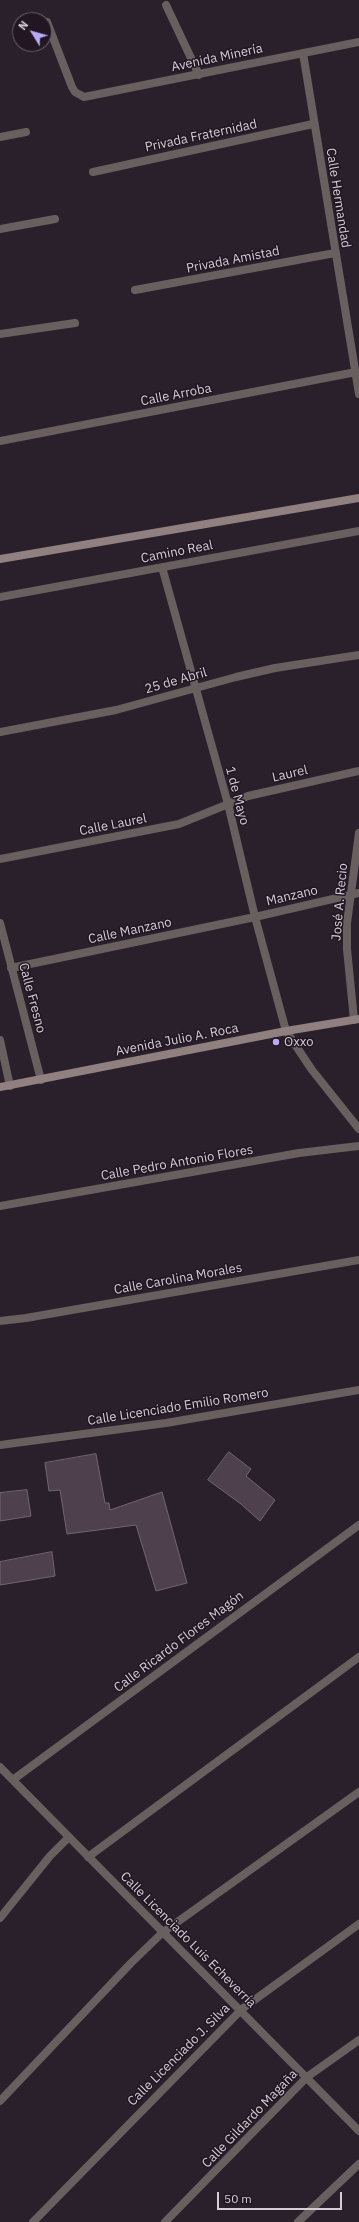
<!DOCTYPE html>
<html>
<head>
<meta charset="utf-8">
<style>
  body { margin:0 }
  #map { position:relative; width:359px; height:2222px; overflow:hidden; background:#2a202b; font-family:"IBM Plex Sans",sans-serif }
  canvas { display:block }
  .north { position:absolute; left:12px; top:12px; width:40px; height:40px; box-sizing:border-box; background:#211622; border:1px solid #69606a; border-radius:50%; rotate:307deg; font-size:11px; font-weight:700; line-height:16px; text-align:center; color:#d6ced6 }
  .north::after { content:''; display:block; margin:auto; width:14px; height:18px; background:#b7abf8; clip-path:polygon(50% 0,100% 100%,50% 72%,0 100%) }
  .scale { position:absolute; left:217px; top:2192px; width:125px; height:18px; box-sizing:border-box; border:2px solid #d6ced6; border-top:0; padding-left:5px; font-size:12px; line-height:14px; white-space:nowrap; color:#d6ced6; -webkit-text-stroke:3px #211622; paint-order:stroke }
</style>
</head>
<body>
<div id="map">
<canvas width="359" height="2222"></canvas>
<div class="north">N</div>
<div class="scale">50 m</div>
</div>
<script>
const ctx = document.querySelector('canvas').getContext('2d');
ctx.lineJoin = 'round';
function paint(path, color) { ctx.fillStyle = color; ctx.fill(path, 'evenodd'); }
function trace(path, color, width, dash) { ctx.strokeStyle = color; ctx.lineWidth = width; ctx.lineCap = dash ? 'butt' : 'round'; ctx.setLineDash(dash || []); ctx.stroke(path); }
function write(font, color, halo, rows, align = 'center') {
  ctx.font = font + ' "IBM Plex Sans",sans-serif'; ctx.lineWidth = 3; ctx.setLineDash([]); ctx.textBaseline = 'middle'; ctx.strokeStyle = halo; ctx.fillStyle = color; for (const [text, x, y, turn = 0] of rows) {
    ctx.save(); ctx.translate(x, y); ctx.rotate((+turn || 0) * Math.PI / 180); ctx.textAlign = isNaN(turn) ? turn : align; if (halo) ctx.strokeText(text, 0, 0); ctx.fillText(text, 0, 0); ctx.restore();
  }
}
const building = new Path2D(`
  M 229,1452 L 251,1469 L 246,1476 L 275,1500 L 260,1521 L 241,1504 L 208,1480 Z
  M 96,1454 L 105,1503 L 109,1503 L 110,1510 L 162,1492 L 187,1583 L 156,1591 L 136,1525 L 67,1534 L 60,1490 L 49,1491 L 45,1463 Z
  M 27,1490 L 31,1516 L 0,1521 L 0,1493 Z
  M 52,1552 L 55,1576 L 0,1585 L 0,1562 Z`);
paint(building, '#4e404c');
trace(building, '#736471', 1);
trace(new Path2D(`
  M 166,5 L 199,75
  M 47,22 L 72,87 L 75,92 L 84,97 L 359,42
  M 303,53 L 359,394
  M 0,137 L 26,132
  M 93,172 L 313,124
  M 0,229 L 55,219
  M 135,290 L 335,253
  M 0,334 L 75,323
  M 0,441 L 356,372
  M 162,567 L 228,804 L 255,917 L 286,1031 L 312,1070 L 359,1129
  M 0,597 L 359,531
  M 0,732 L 116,710 L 236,677 L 275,668 L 359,655
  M 0,859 L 179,824 L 248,796 L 359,771
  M 0,923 L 41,1080
  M 11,968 L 255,917 L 359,893
  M 354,1020 L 347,949 L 347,923 L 359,833
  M 0,1040 L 10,1086
  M 0,1206 L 299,1153 L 359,1146
  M 0,1321 L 26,1318 L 359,1260
  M 0,1445 L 166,1423 L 359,1390
  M 0,1767 L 359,2131
  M 14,1779 L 359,1525
  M 88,1857 L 359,1657
  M 0,1918 L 50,1856 L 69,1837
  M 0,2101 L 131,1963 L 162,1933 L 359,1792
  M 33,2222 L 242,2009 L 359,1924
  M 165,2222 L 307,2077 L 359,2040
  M 298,2222 L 359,2164`), '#695f5f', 8);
trace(new Path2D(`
  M 0,559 L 359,498
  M 0,1087 L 286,1031 L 359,1019`), '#908180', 8);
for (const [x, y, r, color] of [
  [276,1042,4,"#b7abf8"]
]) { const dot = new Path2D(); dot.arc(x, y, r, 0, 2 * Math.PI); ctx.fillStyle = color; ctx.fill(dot); trace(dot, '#211622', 1.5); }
write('13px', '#d6ced6', '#211622', [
  ["Avenida Minería",217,58,-12],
  ["Privada Fraternidad",201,136,-12],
  ["Calle Hermandad",338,198,81],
  ["Privada Amistad",233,260,-11],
  ["Calle Arroba",176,395,-11],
  ["Camino Real",177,552,-11],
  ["25 de Abril",176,681,-16],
  ["Laurel",290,774,-13],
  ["1 de Mayo",237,796,75],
  ["Calle Laurel",113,825,-11],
  ["Manzano",292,896,-13],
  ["José A. Recio",340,902,-85],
  ["Calle Manzano",130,931,-12],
  ["Calle Fresno",32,998,75],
  ["Avenida Julio A. Roca",177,1040,-11],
  ["Calle Pedro Antonio Flores",177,1163,-10],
  ["Calle Carolina Morales",178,1279,-10],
  ["Calle Licenciado Emilio Romero",178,1407,-9],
  ["Calle Ricardo Flores Magón",179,1642,-37],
  ["Calle Licenciado Luis Echeverría",188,1940,45],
  ["Calle Licenciado J. Silva",179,2055,-45],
  ["Calle Gildardo Magaña",250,2119,-46]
]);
write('13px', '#d6ced6', '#211622', [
  ["Oxxo",284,1042]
], 'left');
</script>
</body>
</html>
